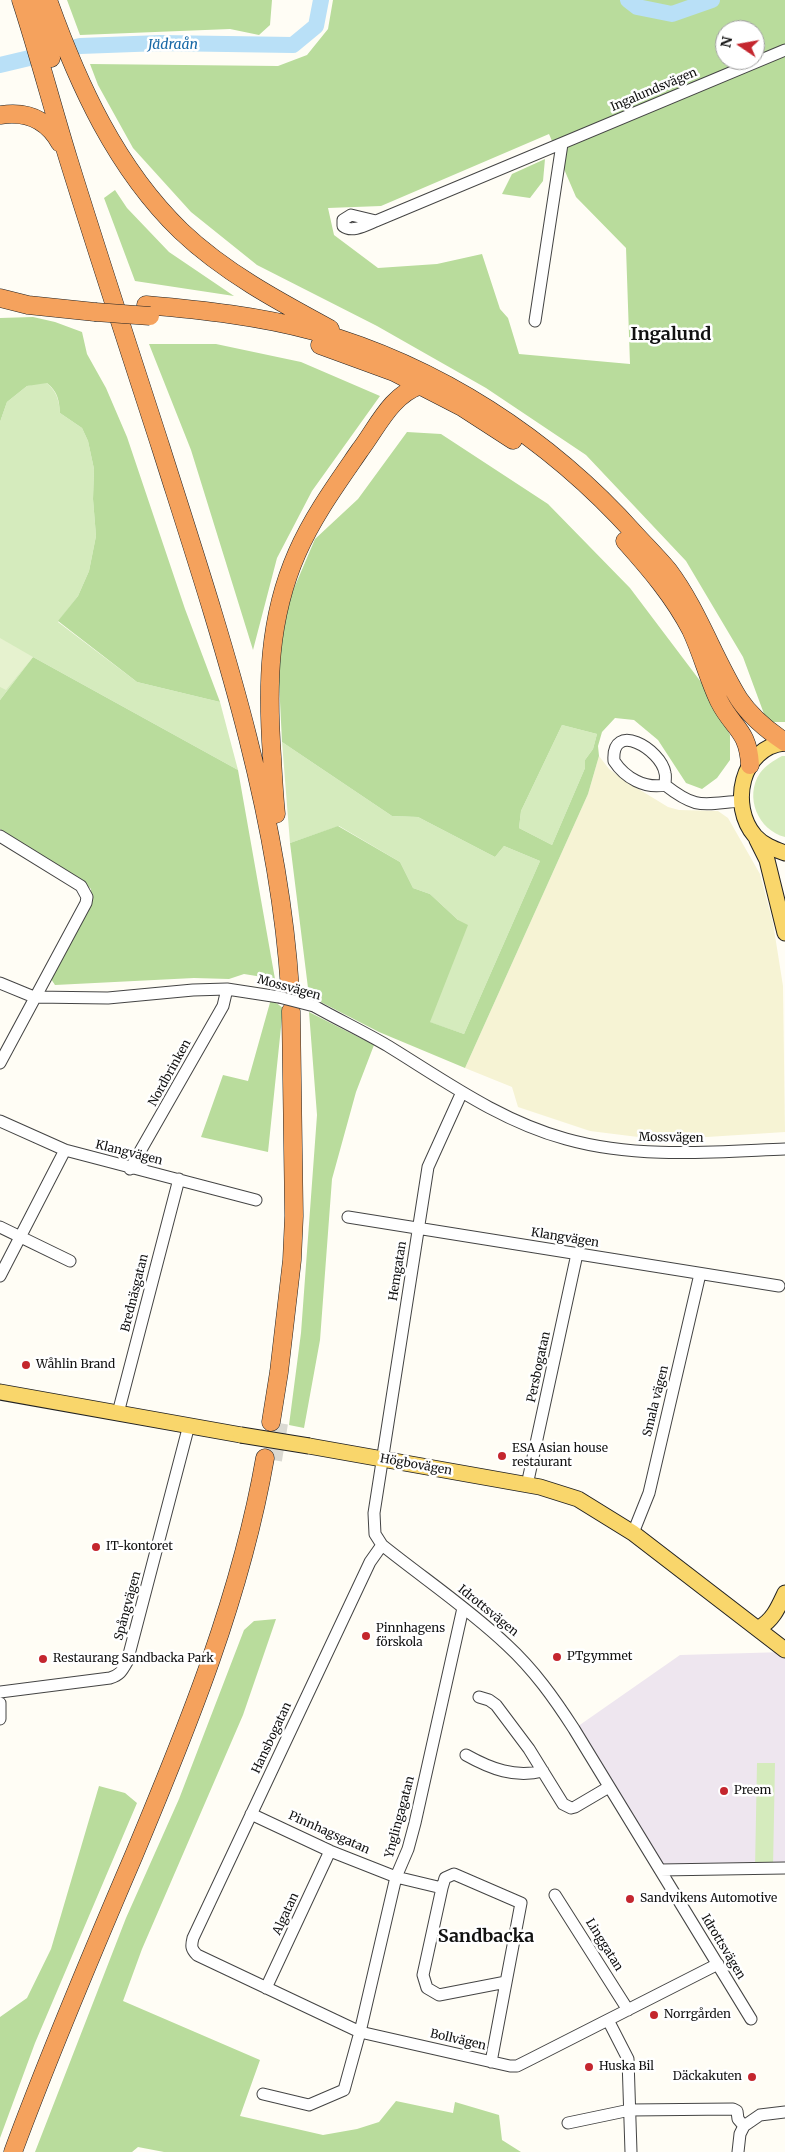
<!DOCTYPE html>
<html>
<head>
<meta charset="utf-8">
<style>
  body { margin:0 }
  #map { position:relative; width:785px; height:2152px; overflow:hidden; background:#fffdf5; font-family:Merriweather,serif }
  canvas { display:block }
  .north { position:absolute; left:715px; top:20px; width:50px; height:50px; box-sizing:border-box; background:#fff; border:1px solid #a0a0a0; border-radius:50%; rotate:282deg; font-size:14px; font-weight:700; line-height:20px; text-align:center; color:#111 }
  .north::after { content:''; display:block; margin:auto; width:18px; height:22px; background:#c4262e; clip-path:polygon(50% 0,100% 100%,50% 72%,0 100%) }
</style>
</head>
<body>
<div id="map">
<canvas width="785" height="2152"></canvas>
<div class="north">N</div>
</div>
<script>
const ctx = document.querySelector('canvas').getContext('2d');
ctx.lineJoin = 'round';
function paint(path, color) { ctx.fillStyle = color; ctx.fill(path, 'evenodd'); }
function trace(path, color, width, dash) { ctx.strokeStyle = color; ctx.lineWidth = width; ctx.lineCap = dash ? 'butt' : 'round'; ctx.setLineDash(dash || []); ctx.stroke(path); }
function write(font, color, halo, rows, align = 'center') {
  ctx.font = font + ' Merriweather,serif'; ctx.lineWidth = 5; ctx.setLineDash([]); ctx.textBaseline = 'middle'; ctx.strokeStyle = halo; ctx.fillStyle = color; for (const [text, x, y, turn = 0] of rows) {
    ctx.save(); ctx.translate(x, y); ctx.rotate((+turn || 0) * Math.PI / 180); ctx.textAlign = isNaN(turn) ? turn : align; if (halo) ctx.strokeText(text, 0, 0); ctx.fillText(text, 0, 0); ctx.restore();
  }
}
paint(new Path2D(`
  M 785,1652 L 785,1868 L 660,1870 L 574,1729 L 680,1655 Z`), '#eee6ef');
paint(new Path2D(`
  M 599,756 L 609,769 L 627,782 L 668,807 L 679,810 L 718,811 L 728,818 L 760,874 L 773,923 L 783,986 L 785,1132 L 707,1137 L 638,1137 L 590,1131 L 518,1107 L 512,1087 L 465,1068 L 588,794 Z`), '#f6f3d4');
paint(new Path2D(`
  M 39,383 L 47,383 C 57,392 59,400 60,413 L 82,428 L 88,441 L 94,469 L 93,499 L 96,536 L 89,571 L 78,596 L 58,622 L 137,682 L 220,702 L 238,770 L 33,657 L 0,700 L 0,422 L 7,402 L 27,386 Z
  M 562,725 L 597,734 L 593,749 L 585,760 L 585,768 L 552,845 L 519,828 L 521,811 Z
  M 282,742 L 392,816 L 418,817 L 495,857 L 504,846 L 540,861 L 464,1034 L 429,1022 L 458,920 L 430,894 L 413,888 L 400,862 L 339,826 L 290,843 Z
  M 782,756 L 785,756 L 785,837 C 758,830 744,797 760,773 C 766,765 773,761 782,756 Z
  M 757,1763 L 775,1763 L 773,1868 L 755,1869 Z`), '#d5ebbd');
paint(new Path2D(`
  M 67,0 L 272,0 L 270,25 L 259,35 L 230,29 L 80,35 Z
  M 333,0 L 785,0 L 785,722 L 767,722 L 743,657 L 686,561 L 586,455 L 486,388 L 377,326 L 257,265 L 191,212 L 133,148 L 98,85 L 90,64 L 278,66 L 307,55 L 328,29 ZM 725,30 L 755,30 L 755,60 L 725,60 ZM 549,134 L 576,197 L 626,248 L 630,364 L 519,354 L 508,318 L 500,309 L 482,254 L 437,264 L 378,268 L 334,235 L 328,208 L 381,206 Z
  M 545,159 L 543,181 L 530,198 L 502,194 L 512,174 Z
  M 115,190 L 127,208 L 169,252 L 234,296 L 135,281 L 104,198 Z
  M 33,317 L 55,322 L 82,332 L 87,354 L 106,388 L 127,437 L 185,609 L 220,702 L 137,682 L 58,621 L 78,596 L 89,571 L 96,536 L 93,499 L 94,469 L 88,441 L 82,428 L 60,413 C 59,400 58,392 47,383 L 27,386 L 7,402 L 0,422 L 0,318 Z
  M 149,344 L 216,344 L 301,362 L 380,396 L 312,491 L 277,558 L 253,650 L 191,450 Z
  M 407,432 L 441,434 L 548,504 L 630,588 L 707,690 L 730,735 L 730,760 L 717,778 L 702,789 L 686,783 L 658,740 L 634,720 L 615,718 L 602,732 L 598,746 L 599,756 L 588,794 L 465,1068 L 379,1032 L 309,996 L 290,843 L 338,826 L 400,862 L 413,888 L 430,894 L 458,920 L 468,925 L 430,1022 L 464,1034 L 540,861 L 504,846 L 495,857 L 418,817 L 392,816 L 282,742 L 278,661 L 286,607 L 315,539 L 358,499 ZM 562,725 L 597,734 L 593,749 L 585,760 L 585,768 L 552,845 L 519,828 L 521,811 Z
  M 33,657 L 238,770 L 275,979 L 244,974 L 229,979 L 194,978 L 55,985 L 49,976 L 91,898 L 91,889 L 81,880 L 0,829 L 0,700 Z
  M 271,999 L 283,1008 L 268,1152 L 201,1137 L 223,1075 L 248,1081 Z
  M 309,1012 L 374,1045 L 356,1092 L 332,1179 L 320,1340 L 304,1428 L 289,1425 L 301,1333 L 317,1115 Z
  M 276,1619 L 243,1715 L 142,1949 L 123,2001 L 260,2060 L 240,2116 L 323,2135 L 357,2129 L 379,2122 L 396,2101 L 453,2113 L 455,2102 L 499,2115 L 502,2140 L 521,2152 L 164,2152 L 138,2147 L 132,2152 L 35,2152 L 126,1918 L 179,1799 L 244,1630 L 254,1621 Z
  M 99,1786 L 125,1793 L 137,1803 L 35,2043 L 0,2138 L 0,2017 L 27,1998 L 51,1949 Z`), '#b9dc9c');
paint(new Path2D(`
  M 0,638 L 33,657 L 6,690 L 0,687 Z`), '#e6f2cf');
trace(new Path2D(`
  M 628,0 L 637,7 L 672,14 L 712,0
  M 0,65 L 80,46 L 161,43 L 293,45 L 316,26 L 321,0`), '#b9e0f7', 16);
trace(new Path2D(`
  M 298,990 L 300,1012
  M 273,1460 L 279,1423`), '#dbdad3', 18, [18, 9]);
const minor = new Path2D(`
  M 376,221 L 351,215 L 343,220 L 343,226 C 352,233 366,225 376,221 L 785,50
  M 535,321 L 562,144
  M 665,785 C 645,789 625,778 614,761 C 611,720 661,749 665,773 C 666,776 665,781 665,785 C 697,810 702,804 741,801
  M 0,836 L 81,886 L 87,897 L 86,903 L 0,1063
  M 0,983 L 34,997 L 108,998 L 193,990 L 227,989 L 279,997
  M 314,1006 C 339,1020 364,1032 388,1046 C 445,1081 500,1121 566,1139 C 637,1159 712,1152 785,1149
  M 462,1092 L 428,1167 L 374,1513 L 375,1534 L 382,1545 C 423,1578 468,1608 507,1645 C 534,1670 554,1698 574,1729 L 751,2019
  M 0,1121 L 65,1150 L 256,1200
  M 130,1169 L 223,1006 L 227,989
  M 348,1217 L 779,1286
  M 0,1227 L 70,1261
  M 0,1276 L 65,1150
  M 118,1413 L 179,1179
  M 527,1485 L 577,1254
  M 633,1533 L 649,1493 L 700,1274
  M 382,1545 L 370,1562 L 193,1938 C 191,1946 191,1949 197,1955 L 360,2032 L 510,2066 L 517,2066 L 529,2060 L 718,1964
  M 0,1692 L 110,1678 C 120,1675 122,1671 127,1662 L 189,1425
  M 479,1697 L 489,1700 L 496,1705 L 529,1749 L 563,1804 L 571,1808 L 575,1807 L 609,1787
  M 0,1703 L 0,1719
  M 466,1755 C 491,1769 515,1778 543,1771
  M 251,1814 L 330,1851 L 396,1877 L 442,1888
  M 660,1870 L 785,1868
  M 555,1895 L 628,2010
  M 266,1988 L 330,1851
  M 608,2020 L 628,2059 L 631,2152
  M 491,2062 L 521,1903 L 454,1874 L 445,1878 L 442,1888 L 423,1975 L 427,1988 L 439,1995 L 506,1982
  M 263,2094 L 309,2105 L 344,2090 L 360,2032 L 396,1877 L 408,1849 L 415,1823 L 463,1608
  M 568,2123 L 630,2110 L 733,2109 L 737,2111 L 738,2119 L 744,2126 L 760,2115 L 785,2112
  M 738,2152 L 740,2134 L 744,2126`);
const major = new Path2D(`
  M 785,743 C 741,747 729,806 755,836 C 763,845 774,849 785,853
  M 757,840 L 767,860 L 785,933
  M 0,1392 L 241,1435
  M 309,1446 L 540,1487 L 578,1499 L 633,1533 L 785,1650
  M 759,1628 C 773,1620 778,1608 785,1593`);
const highway = new Path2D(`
  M 21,0 C 38,52 52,106 68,158 C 98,255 130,352 161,448 C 217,625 278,803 290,989
  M 35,0 L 51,58
  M 48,0 C 78,84 116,168 181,231 C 224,272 278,301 330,329
  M 0,115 C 26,111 47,119 60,143
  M 0,298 L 28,305 L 95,312
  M 146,305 C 202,310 259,316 314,331 C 438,366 549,438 635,534 C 646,546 658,558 668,570 C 698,610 713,657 739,699 C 751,717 767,730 785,742
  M 320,345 L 394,372 L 462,407 L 513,440
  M 625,541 C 650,569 674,597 691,630 C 702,653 708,678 719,701 C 733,729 748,729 750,765
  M 276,814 C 274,795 273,776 272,757 C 267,686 268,619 297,553 C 313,516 338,482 360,450 C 378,426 391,395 421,385
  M 271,1422 L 279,1372 L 292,1260 L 294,1216 L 291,1011
  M 13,2152 C 50,2052 92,1953 134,1855 C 188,1726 241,1596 265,1458`);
trace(minor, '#444', 13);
trace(major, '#222', 17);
trace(highway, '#222', 19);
trace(minor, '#fff', 11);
trace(major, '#f9d66b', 15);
trace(highway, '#f5a25d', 18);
const minorBridge = new Path2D(`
  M 279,997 L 314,1006`);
const majorBridge = new Path2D(`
  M 241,1435 L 309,1446`);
const highwayBridge = new Path2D(`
  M 95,312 L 150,316`);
trace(minorBridge, '#444', 13, []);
trace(majorBridge, '#222', 17, []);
trace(highwayBridge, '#222', 19, []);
trace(minorBridge, '#fff', 11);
trace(majorBridge, '#f9d66b', 15);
trace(highwayBridge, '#f5a25d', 18);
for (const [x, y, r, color] of [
  [26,1365,5,"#c4262e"],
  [502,1456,5,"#c4262e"],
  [96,1547,5,"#c4262e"],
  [366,1636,5,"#c4262e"],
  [557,1657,5,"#c4262e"],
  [43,1659,5,"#c4262e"],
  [724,1791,5,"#c4262e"],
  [630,1899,5,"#c4262e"],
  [654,2015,5,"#c4262e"],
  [589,2067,5,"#c4262e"],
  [752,2077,5,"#c4262e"]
]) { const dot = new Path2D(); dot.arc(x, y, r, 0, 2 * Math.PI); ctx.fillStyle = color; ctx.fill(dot); trace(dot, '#fff', 2); }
write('12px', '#111', '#fff', [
  ["Ingalundsvägen",654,90,-23],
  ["Mossvägen",289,988,15],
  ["Nordbrinken",170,1073,-61],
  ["Mossvägen",671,1138,1],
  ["Klangvägen",129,1153,14],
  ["Klangvägen",565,1238,9],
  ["Hemgatan",398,1271,-81],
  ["Brednäsgatan",135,1293,-76],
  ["Persbogatan",539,1367,-78],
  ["Smala vägen",656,1401,-76],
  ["Högbovägen",416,1465,10],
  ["Spångvägen",128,1606,-75],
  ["Idrottsvägen",488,1611,39],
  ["Hansbogatan",272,1738,-65],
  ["Ynglingagatan",400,1817,-75],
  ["Pinnhagsgatan",329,1833,24],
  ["Algatan",286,1914,-65],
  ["Linggatan",604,1945,58],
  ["Idrottsvägen",723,1947,59],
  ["Bollvägen",458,2040,13]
]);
write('12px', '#111', '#fff', [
  ["Wåhlin Brand",36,1365],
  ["ESA Asian house",512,1449],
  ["restaurant",512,1463],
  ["IT-kontoret",106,1547],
  ["Pinnhagens",376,1629],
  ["förskola",376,1643],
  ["PTgymmet",567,1657],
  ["Restaurang Sandbacka Park",53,1659],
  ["Preem",734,1791],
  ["Sandvikens Automotive",640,1899],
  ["Norrgården",664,2015],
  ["Huska Bil",599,2067],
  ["Däckakuten",742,2077,"right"]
], 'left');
write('italic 14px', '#1768a6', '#fff', [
  ["Jädraån",173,45]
]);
write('bold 18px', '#111', '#fff', [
  ["Ingalund",671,335],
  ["Sandbacka",486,1937]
]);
</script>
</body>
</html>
